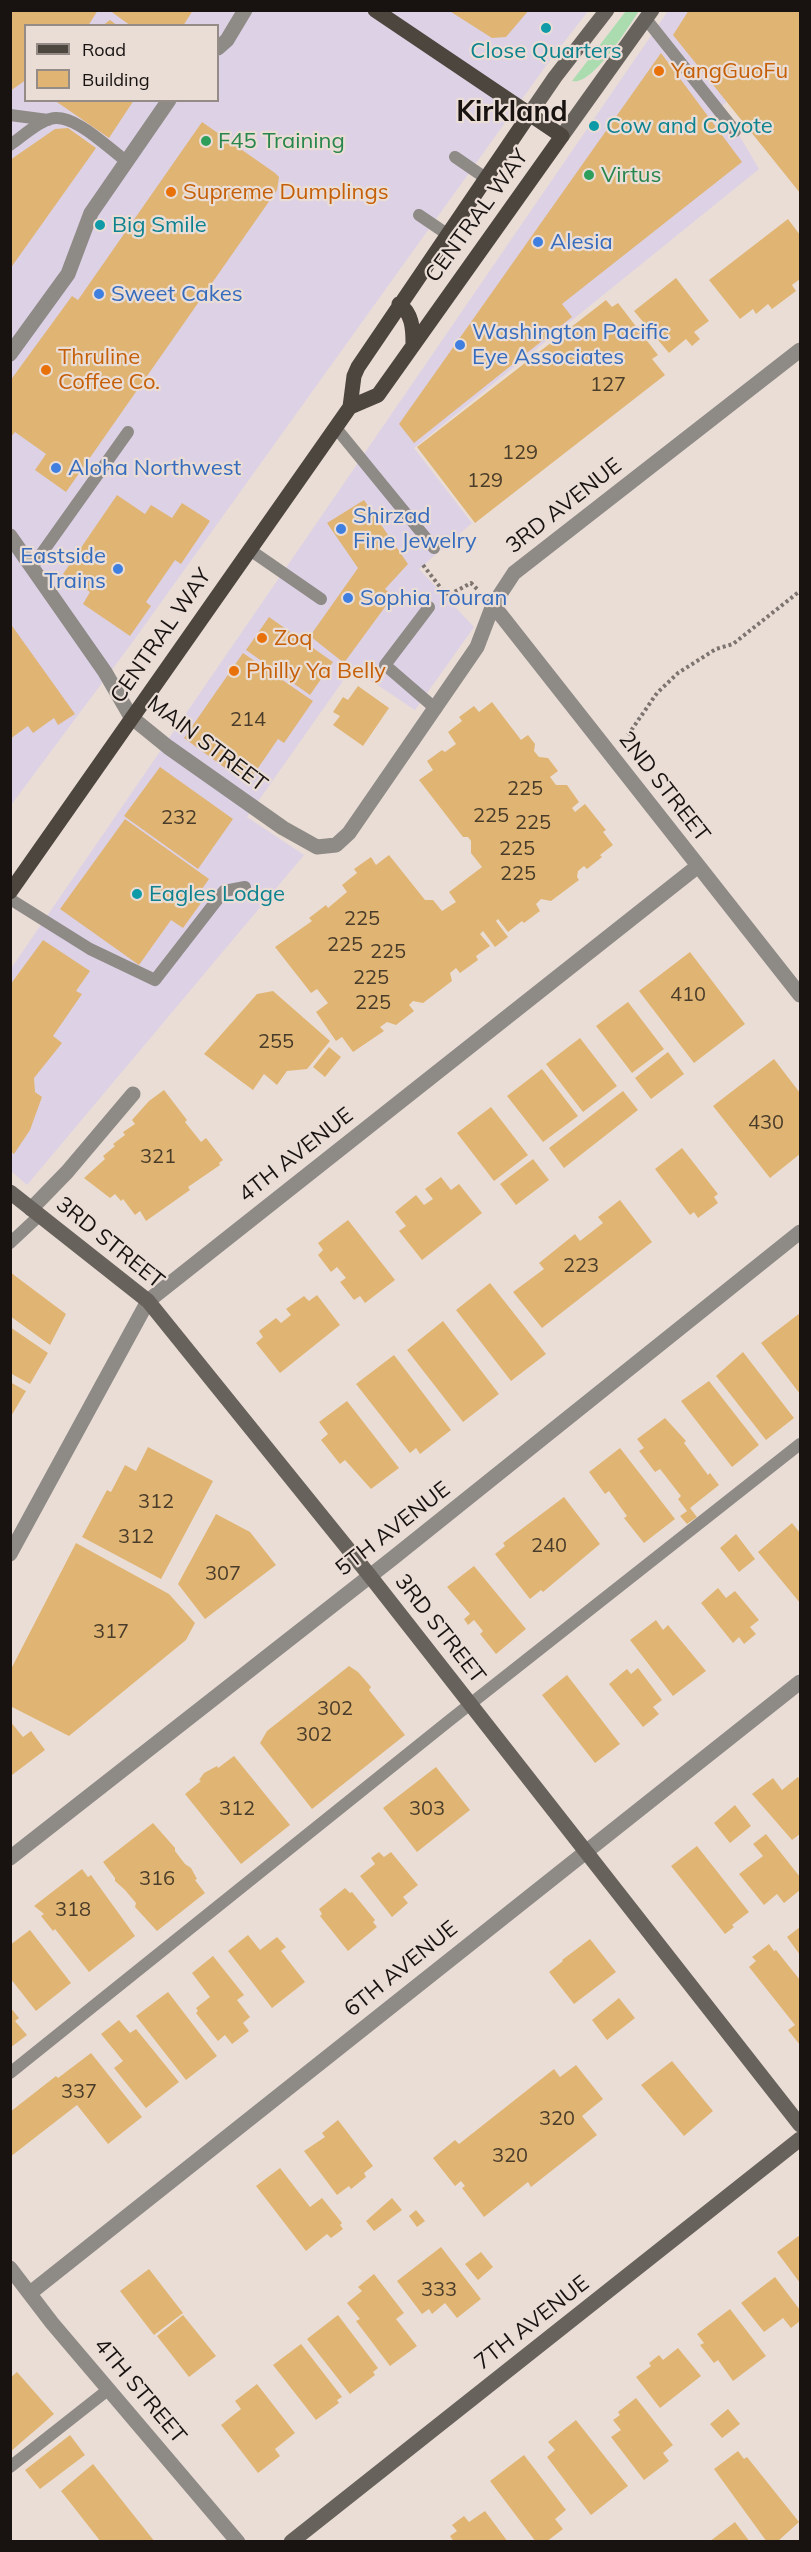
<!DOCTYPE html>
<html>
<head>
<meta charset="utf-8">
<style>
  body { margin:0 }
  #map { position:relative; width:811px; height:2552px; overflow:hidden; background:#eaddd6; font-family:Mulish,sans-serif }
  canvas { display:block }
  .frame { position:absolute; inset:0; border:12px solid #181311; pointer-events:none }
  .legend { position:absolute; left:24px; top:24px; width:195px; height:78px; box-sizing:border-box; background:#eaddd6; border:2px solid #968c87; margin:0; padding:8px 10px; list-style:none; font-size:18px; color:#181311 }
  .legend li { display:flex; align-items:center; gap:12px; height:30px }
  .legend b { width:30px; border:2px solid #968c87 }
</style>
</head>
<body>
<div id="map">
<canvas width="811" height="2552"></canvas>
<div class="frame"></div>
<ul class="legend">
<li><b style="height:8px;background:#4c463e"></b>Road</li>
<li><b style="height:16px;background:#e0b573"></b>Building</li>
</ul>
</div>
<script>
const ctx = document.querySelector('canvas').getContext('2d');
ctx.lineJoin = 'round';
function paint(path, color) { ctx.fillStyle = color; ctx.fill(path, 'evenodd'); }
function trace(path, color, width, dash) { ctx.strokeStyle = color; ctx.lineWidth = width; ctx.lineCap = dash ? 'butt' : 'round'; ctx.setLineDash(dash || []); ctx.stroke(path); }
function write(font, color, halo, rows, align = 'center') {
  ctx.font = font + ' Mulish,sans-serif'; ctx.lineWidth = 4.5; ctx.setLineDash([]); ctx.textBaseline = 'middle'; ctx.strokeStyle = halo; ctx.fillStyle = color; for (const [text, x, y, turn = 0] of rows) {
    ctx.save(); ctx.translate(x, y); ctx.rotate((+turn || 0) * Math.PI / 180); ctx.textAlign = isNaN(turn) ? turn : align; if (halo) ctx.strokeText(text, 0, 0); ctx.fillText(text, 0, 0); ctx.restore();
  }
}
paint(new Path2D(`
  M 11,11 L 588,11 L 545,67 L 134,640 L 11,805 ZM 26,26 L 218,26 L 218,100 L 26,100 Z
  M 668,11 L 800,11 L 800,38 L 722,106 L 759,169 L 414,448 L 472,523 L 419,569 L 474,627 L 415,710 L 352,668 L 247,817 L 304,855 L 27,1185 L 11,1171 L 10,970 Z`), '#ddd1e5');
paint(new Path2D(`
  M 626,11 L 639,11 C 628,27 593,86 572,81 Z`), '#aadcaf');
paint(new Path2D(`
  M 10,10 L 98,10 L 88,26 L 26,26 L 26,80 L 10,91 Z
  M 109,10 L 193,10 L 183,26 L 131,26 Z
  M 448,10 L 529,10 L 506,37 L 492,38 Z
  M 689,10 L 800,10 L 800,193 L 673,35 Z
  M 110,20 L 118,26 L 102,26 Z
  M 661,53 L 742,162 L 562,304 L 572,317 L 414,443 L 399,424 Z
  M 54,100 L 134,100 L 109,138 Z
  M 202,122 L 275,173 L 279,177 L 277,190 L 66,492 L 35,470 L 46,454 L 15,432 L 10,438 L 10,381 L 72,296 L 78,300 Z
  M 68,128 L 96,148 L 10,269 L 10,160 L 55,129 Z
  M 788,219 L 800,235 L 800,279 L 792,285 L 796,291 L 772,309 L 768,304 L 756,314 L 753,309 L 740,319 L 709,280 Z
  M 676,278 L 709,321 L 694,332 L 700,339 L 692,346 L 686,339 L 669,353 L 634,311 Z
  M 606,300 L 612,307 L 618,303 L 658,355 L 652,359 L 665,375 L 475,523 L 417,447 Z
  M 117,495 L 145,514 L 151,505 L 172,518 L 182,503 L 210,521 L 181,564 L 175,560 L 146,602 L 151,606 L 130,636 L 83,604 L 90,592 L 63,574 Z
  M 364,500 L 408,564 L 385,589 L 393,596 L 344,663 L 310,636 L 358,568 L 327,523 Z
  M 269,617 L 333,662 L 310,695 L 246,650 Z
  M 10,623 L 75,714 L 58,725 L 54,718 L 33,733 L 28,726 L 10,739 Z
  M 243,653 L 313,701 L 284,743 L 278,739 L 247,784 L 184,738 Z
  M 358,686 L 389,708 L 363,746 L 333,725 L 340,716 L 333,712 L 343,697 L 348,700 Z
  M 492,702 L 521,740 L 528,735 L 535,744 L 534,751 L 539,757 L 548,758 L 558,771 L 550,777 L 556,785 L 567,785 L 579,802 L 572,808 L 575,812 L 585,804 L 606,830 L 603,832 L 613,845 L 600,855 L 602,857 L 587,869 L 584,866 L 578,871 L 577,877 L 579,880 L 551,901 L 541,899 L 536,904 L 540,911 L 524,923 L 522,921 L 508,932 L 498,919 L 496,921 L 508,937 L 495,947 L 483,931 L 480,934 L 490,946 L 476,956 L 478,960 L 460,973 L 456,968 L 450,973 L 452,981 L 423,1003 L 413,1001 L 409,1005 L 414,1011 L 396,1025 L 387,1022 L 380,1027 L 384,1031 L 353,1052 L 342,1037 L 336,1041 L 316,1012 L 328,1003 L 317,989 L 311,993 L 275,947 L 312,921 L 309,918 L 326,905 L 328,908 L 347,892 L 342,885 L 357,873 L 354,869 L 371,857 L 376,865 L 389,855 L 425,900 L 433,900 L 442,911 L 456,902 L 449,892 L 482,867 L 471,853 L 471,841 L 468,837 L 463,837 L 419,780 L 433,770 L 427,761 L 442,750 L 445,752 L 456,744 L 448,732 L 462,721 L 459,717 L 474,706 L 479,712 Z
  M 160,767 L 233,819 L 198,869 L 124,816 Z
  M 125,819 L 209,879 L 200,892 L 206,896 L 183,928 L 171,920 L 139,965 L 60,909 Z
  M 43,940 L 90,971 L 76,991 L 82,994 L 53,1036 L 62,1043 L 34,1078 L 35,1092 L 42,1097 L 30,1130 L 14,1154 L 10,1151 L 10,985 Z
  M 690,952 L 745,1024 L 694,1063 L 639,991 Z
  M 273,991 L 330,1041 L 307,1069 L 287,1071 L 277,1085 L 264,1074 L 253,1090 L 204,1054 L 257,994 Z
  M 628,1002 L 664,1049 L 632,1073 L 596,1026 Z
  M 580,1038 L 617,1086 L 583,1112 L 546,1064 Z
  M 329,1047 L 341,1057 L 325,1077 L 313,1067 Z
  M 668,1052 L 684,1074 L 651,1099 L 635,1078 Z
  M 774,1059 L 800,1093 L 800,1154 L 770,1178 L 713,1106 Z
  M 542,1069 L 578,1116 L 543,1142 L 507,1096 Z
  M 164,1090 L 187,1120 L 185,1122 L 201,1142 L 206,1138 L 223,1160 L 219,1163 L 220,1165 L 188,1187 L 190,1190 L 146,1221 L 140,1211 L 135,1215 L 123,1199 L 121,1201 L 115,1194 L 110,1198 L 84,1178 L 105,1159 L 103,1156 L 115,1146 L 113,1144 L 125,1135 L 123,1132 L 135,1124 L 132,1120 L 149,1101 Z
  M 623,1091 L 638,1110 L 564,1168 L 549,1148 Z
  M 491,1107 L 528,1155 L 494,1181 L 457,1133 Z
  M 682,1148 L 718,1194 L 714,1197 L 718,1203 L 698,1218 L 694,1212 L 690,1215 L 655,1169 Z
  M 533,1159 L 549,1180 L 516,1205 L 500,1184 Z
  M 441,1177 L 451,1190 L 459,1184 L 482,1213 L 422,1260 L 399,1231 L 406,1226 L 395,1212 L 416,1195 L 424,1205 L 433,1199 L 425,1189 Z
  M 620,1200 L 652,1242 L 542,1328 L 513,1292 L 544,1269 L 539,1263 L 575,1234 L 580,1241 L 603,1223 L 598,1217 Z
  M 348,1220 L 395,1280 L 365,1303 L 360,1296 L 354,1300 L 340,1282 L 346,1278 L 337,1267 L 331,1272 L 318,1255 L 323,1250 L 318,1243 Z
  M 10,1272 L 66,1314 L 50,1345 L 10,1316 Z
  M 490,1283 L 546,1354 L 511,1381 L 456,1310 Z
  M 317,1295 L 340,1325 L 280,1373 L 256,1343 L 263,1337 L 259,1331 L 276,1318 L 281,1323 L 291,1315 L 286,1309 L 304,1296 L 309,1301 Z
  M 800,1313 L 800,1394 L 761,1343 Z
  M 443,1321 L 499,1394 L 463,1422 L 407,1350 Z
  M 10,1327 L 48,1353 L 30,1384 L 10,1373 Z
  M 743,1352 L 794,1418 L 766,1440 L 716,1376 Z
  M 394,1355 L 451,1430 L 420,1454 L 416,1448 L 410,1453 L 356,1384 Z
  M 709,1381 L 759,1445 L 732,1467 L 681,1401 Z
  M 10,1382 L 26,1391 L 10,1418 Z
  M 347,1401 L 399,1468 L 371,1489 L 345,1460 L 340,1464 L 321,1440 L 328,1434 L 319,1422 Z
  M 665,1418 L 686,1441 L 684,1443 L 708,1475 L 710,1473 L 719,1485 L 690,1508 L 697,1517 L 687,1524 L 680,1516 L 687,1511 L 678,1499 L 681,1496 L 660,1469 L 655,1472 L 639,1451 L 644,1448 L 637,1439 Z
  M 148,1447 L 213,1481 L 161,1579 L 82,1537 L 107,1490 L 111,1492 L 125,1465 L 136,1471 Z
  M 620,1448 L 675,1519 L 644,1543 L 624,1518 L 627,1516 L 609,1491 L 605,1494 L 589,1472 Z
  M 564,1497 L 600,1544 L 543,1592 L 541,1590 L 530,1599 L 495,1554 L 505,1546 L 503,1543 Z
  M 216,1514 L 250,1532 L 276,1565 L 205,1619 L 178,1584 Z
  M 792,1523 L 800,1533 L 800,1603 L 758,1552 Z
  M 736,1534 L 755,1559 L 739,1572 L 720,1548 Z
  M 76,1543 L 169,1594 L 195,1623 L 186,1640 L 69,1736 L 10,1706 L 10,1671 Z
  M 474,1566 L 526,1629 L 496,1654 L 480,1634 L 483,1631 L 474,1620 L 468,1625 L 464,1619 L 470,1614 L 447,1587 Z
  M 718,1588 L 726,1598 L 735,1591 L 759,1620 L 750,1627 L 756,1634 L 744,1644 L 739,1637 L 733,1643 L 701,1603 Z
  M 656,1620 L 663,1630 L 668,1625 L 706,1671 L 673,1696 L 630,1640 Z
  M 349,1666 L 358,1672 L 371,1687 L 369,1690 L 405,1735 L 312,1809 L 260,1743 L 267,1731 Z
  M 638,1668 L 662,1700 L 653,1707 L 659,1714 L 643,1727 L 609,1684 L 627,1669 L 631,1674 Z
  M 567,1675 L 620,1744 L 595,1763 L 542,1695 Z
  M 10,1721 L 23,1737 L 31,1731 L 45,1750 L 12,1775 Z
  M 234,1756 L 290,1825 L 241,1864 L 185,1794 L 201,1781 L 199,1780 L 204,1773 L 217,1766 L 218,1768 Z
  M 436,1767 L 470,1810 L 417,1852 L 383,1808 Z
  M 798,1777 L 800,1780 L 800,1834 L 792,1840 L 752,1794 L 773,1778 L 782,1790 Z
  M 735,1805 L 751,1826 L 730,1843 L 714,1823 Z
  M 153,1823 L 175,1848 L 175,1851 L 185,1864 L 191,1868 L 197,1879 L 195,1880 L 205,1893 L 157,1931 L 135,1907 L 136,1903 L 125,1890 L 115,1881 L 115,1878 L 103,1862 Z
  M 766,1834 L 800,1877 L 800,1890 L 784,1903 L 777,1894 L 764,1905 L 739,1874 L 763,1856 L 753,1844 Z
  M 697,1846 L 749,1912 L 732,1925 L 734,1927 L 725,1934 L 671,1866 Z
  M 379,1852 L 384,1857 L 391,1852 L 418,1885 L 403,1897 L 408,1903 L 392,1917 L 360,1876 L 375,1864 L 371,1858 Z
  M 82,1869 L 88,1877 L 91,1875 L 135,1936 L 89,1972 L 55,1929 L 53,1931 L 41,1916 L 44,1914 L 34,1906 Z
  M 345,1888 L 350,1893 L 352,1892 L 375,1920 L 373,1922 L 377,1927 L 348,1951 L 320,1916 L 322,1914 L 319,1909 Z
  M 800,1927 L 800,1955 L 787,1937 Z
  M 30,1930 L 71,1983 L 36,2011 L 10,1978 L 10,1945 Z
  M 248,1935 L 260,1950 L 277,1937 L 286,1947 L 281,1951 L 305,1982 L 272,2008 L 228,1951 Z
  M 590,1939 L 616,1972 L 574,2004 L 549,1972 L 563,1961 L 562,1960 Z
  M 769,1944 L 774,1951 L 776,1950 L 800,1980 L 800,2045 L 788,2030 L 795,2025 L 749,1967 L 756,1961 L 752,1957 Z
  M 213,1956 L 244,1995 L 237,2000 L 250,2017 L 243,2023 L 249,2031 L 232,2044 L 225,2035 L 218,2041 L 196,2013 L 198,2011 L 196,2008 L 210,1997 L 192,1973 Z
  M 168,1992 L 217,2056 L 186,2080 L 136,2016 Z
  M 619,1998 L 635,2018 L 607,2040 L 592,2020 Z
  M 10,2007 L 19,2018 L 15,2021 L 27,2035 L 10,2048 Z
  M 119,2020 L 130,2033 L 136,2029 L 179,2082 L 146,2108 L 114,2068 L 123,2061 L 101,2034 Z
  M 91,2053 L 142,2117 L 108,2144 L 77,2105 L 10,2157 L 10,2112 L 56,2076 L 58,2078 Z
  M 672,2061 L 713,2111 L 684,2136 L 641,2085 Z
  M 576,2065 L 603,2099 L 582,2116 L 597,2135 L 531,2187 L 528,2182 L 484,2217 L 462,2188 L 465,2186 L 461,2181 L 455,2186 L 433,2158 L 455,2140 L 459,2144 L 554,2069 L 560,2077 Z
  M 338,2120 L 373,2166 L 364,2173 L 366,2177 L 351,2189 L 349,2186 L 337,2195 L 304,2151 L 325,2137 L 322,2133 Z
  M 280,2168 L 310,2207 L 322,2198 L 342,2223 L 340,2225 L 343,2229 L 331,2238 L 327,2234 L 306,2251 L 256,2186 Z
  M 392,2198 L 402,2210 L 374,2231 L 366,2221 Z
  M 416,2210 L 425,2221 L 417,2227 L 409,2216 Z
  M 800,2235 L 800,2283 L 777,2252 Z
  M 441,2247 L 481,2299 L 457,2318 L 445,2303 L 432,2314 L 429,2309 L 422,2314 L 397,2281 Z
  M 481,2252 L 493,2267 L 478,2280 L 465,2264 Z
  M 149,2269 L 183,2313 L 154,2335 L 120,2291 Z
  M 374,2274 L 404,2313 L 396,2319 L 417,2346 L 390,2366 L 356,2321 L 360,2319 L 347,2303 L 362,2291 L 358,2287 Z
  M 775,2277 L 800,2310 L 800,2321 L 791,2328 L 783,2318 L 764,2332 L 741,2303 Z
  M 730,2309 L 766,2356 L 733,2381 L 718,2360 L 714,2363 L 700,2345 L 704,2343 L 697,2334 Z
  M 183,2315 L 216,2356 L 189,2377 L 157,2336 Z
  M 338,2315 L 378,2368 L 373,2372 L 375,2375 L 350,2394 L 307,2339 Z
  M 301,2344 L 342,2397 L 337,2400 L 339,2403 L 316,2420 L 273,2365 Z
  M 678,2348 L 701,2376 L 660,2408 L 636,2377 L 651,2366 L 649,2363 L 659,2355 L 663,2360 Z
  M 17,2372 L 54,2414 L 10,2452 L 10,2378 Z
  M 257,2384 L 295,2433 L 275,2449 L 280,2456 L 258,2473 L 221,2425 L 241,2409 L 235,2401 Z
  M 636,2398 L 673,2445 L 663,2453 L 669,2461 L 644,2480 L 611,2437 L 621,2430 L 613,2420 L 620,2415 L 618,2412 Z
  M 728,2409 L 740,2424 L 722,2438 L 710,2424 Z
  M 576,2420 L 628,2486 L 591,2515 L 547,2457 L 555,2450 L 548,2442 Z
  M 70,2435 L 85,2455 L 40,2489 L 25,2470 Z
  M 738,2451 L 744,2459 L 747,2457 L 799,2522 L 777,2542 L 767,2542 L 714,2469 Z
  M 524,2455 L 566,2510 L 555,2519 L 563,2529 L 546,2542 L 536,2542 L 490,2481 Z
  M 93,2464 L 155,2542 L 101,2542 L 61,2491 Z
  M 485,2511 L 508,2542 L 454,2542 L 450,2536 L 457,2531 L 452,2525 L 464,2516 L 469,2522 Z
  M 735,2522 L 750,2542 L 709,2542 Z`), '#e0b573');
trace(new Path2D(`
  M 423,565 L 447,596 L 471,583 L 478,590
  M 628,735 L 657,693 L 678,673 L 716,649 L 733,644 L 800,591`), '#7d746f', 4, [3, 3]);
trace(new Path2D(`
  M 646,19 L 735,131
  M 10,115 L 48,120
  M 10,145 C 22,137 36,123 50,119 C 73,112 107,147 126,161
  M 455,157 L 487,179
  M 419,215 L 447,234
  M 336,428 L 434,548
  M 250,550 L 321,599
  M 32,567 L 128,432
  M 429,607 L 385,665 L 436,709
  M 10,899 L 90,949 L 155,980 L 224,891 L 245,887
  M 10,1243 L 40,1215
  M 10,2073 L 450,1720 L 800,1444
  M 10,2467 L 109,2389`), '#8e8a86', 12);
trace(new Path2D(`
  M 218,48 L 227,40 L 245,10
  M 10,354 L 68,274 L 91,213 L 169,100
  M 10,536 L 105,672 L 131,717 L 168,747 L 283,828 L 317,847 L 336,845 L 349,833 L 477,647 L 493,605 L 514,573 L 800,350
  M 493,605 L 800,995
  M 31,1209 L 67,1172 L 133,1094
  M 10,1554 L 148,1301 L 698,866
  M 10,1858 L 393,1558 L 800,1232
  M 10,2268 L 52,2323 L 238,2542
  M 30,2293 L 800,1682`), '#8e8a86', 15);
trace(new Path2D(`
  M 529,115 L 555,77 L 607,10
  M 562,136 L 652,10
  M 10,1192 L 148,1301 L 370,1576 L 800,2125
  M 291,2542 L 800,2139`), '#67625b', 15);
trace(new Path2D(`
  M 399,304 C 412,313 413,328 413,343
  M 350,407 L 378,395 L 562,136 L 375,10
  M 10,892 L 350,407 L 354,376 L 358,367 L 529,115`), '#4c463e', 15);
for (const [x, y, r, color] of [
  [546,28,6,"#0f9aa8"],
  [659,71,6,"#e8710a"],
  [594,126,6,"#0f9aa8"],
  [206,141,6,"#2e9e5b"],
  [589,175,6,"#2e9e5b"],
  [171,192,6,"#e8710a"],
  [100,225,6,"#0f9aa8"],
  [538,242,6,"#3f7fe0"],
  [99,294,6,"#3f7fe0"],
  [460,345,6,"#3f7fe0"],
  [46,370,6,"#e8710a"],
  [56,468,6,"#3f7fe0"],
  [341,529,6,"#3f7fe0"],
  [118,569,6,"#3f7fe0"],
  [348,598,6,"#3f7fe0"],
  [262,638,6,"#e8710a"],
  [234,671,6,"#e8710a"],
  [137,894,6,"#0f9aa8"]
]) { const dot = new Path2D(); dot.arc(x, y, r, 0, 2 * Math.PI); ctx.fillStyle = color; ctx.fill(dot); trace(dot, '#eaddd6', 2); }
write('20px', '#4a3c2a', null, [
  ["127",608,385],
  ["129",520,453],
  ["129",485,481],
  ["214",248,720],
  ["225",525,789],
  ["225",491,816],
  ["232",179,818],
  ["225",533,823],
  ["225",517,849],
  ["225",518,874],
  ["225",362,919],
  ["225",345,945],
  ["225",388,952],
  ["225",371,978],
  ["410",688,995],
  ["225",373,1003],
  ["255",276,1042],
  ["430",766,1123],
  ["321",158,1157],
  ["223",581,1266],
  ["312",156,1502],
  ["312",136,1537],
  ["240",549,1546],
  ["307",223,1574],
  ["317",111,1632],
  ["302",335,1709],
  ["302",314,1735],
  ["312",237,1809],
  ["303",427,1809],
  ["316",157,1879],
  ["318",73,1910],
  ["337",79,2092],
  ["320",557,2119],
  ["320",510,2156],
  ["333",439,2290]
]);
write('22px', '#0d838f', '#eaddd6', [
  ["Close Quarters",546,51,"center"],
  ["Cow and Coyote",606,126],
  ["Big Smile",112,225],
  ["Eagles Lodge",149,894]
], 'left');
write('22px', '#c56008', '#eaddd6', [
  ["YangGuoFu",671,71],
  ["Supreme Dumplings",183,192],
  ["Thruline",58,357],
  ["Coffee Co.",58,382],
  ["Zoq",274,638],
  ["Philly Ya Belly",246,671]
], 'left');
write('22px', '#27864d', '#eaddd6', [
  ["F45 Training",218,141],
  ["Virtus",601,175]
], 'left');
write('22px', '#181311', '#eaddd6', [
  ["CENTRAL WAY",477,216,-54],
  ["3RD AVENUE",564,506,-38],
  ["CENTRAL WAY",161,636,-55],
  ["MAIN STREET",207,744,37],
  ["2ND STREET",664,787,52],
  ["4TH AVENUE",296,1155,-38],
  ["3RD STREET",110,1243,39],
  ["5TH AVENUE",393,1529,-38],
  ["3RD STREET",440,1629,52],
  ["6TH AVENUE",401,1969,-39],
  ["7TH AVENUE",532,2323,-38],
  ["4TH STREET",140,2391,50]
]);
write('22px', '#366cbe', '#eaddd6', [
  ["Alesia",550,242],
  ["Sweet Cakes",111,294],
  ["Washington Pacific",472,332],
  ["Eye Associates",472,357],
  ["Aloha Northwest",68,468],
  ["Shirzad",353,516],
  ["Fine Jewelry",353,541],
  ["Eastside",106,556,"right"],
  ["Trains",106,581,"right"],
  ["Sophia Touran",360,598]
], 'left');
write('bold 28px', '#181311', '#eaddd6', [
  ["Kirkland",512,113]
]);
</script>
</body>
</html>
